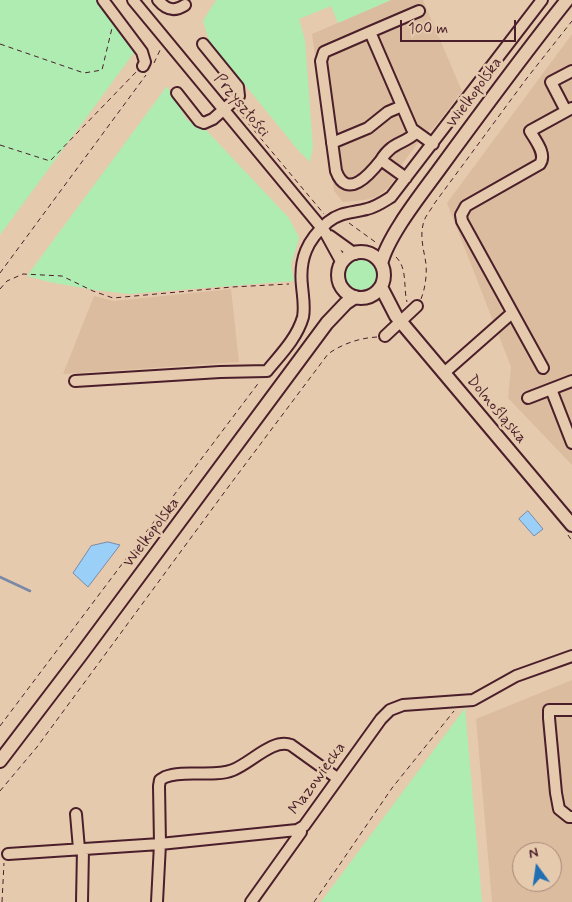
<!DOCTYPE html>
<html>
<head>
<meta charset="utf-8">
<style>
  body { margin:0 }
  #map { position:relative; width:572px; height:902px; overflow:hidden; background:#e6caad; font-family:Mynerve,sans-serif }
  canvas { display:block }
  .north { position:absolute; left:512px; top:842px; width:50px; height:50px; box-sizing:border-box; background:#e6caad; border:1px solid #a88679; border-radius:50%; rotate:346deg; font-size:14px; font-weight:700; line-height:20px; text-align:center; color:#4a1f2b }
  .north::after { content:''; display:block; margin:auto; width:18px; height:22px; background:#1f6fb2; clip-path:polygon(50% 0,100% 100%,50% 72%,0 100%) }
  .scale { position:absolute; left:400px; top:20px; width:116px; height:22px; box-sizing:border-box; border:2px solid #4a1f2b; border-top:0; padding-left:6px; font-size:15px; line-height:18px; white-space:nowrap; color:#4a1f2b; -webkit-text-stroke:4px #e6caad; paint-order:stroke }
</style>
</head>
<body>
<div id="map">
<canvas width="572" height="902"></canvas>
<div class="north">N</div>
<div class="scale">100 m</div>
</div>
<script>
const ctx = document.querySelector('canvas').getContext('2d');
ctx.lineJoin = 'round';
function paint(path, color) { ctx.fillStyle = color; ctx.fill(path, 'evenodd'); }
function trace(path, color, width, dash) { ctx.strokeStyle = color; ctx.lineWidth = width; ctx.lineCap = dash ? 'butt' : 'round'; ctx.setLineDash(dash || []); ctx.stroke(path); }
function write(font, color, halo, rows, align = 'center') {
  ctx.font = font + ' Mynerve,sans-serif'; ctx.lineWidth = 5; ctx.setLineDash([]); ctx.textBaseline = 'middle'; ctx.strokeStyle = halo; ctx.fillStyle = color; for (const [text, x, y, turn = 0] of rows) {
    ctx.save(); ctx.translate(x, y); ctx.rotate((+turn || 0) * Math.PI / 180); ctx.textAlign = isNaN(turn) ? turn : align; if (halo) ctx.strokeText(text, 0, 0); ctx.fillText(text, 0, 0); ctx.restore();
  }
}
paint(new Path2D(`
  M 391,0 L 423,0 L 462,91 L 433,129 L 426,133 L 420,140 L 394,175 L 394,180 L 388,188 L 376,197 L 365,200 L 343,202 L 334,191 L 312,34 Z
  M 572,34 L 572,465 L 508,398 L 511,367 L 447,203 Z
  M 231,289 L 239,362 L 63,374 L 94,296 L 114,301 Z
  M 572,680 L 572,902 L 492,902 L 476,719 ZM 522,852 L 552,852 L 552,882 L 522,882 Z`), '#dcbc9e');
paint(new Path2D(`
  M 0,0 L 96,0 L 136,50 L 0,235 Z
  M 216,0 L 391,0 L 338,23 L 331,6 L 299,19 L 305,40 L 313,148 L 310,162 L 298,150 L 209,41 L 203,21 Z
  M 167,86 L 187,120 L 205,129 L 289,218 L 299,238 L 291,265 L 294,281 L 129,294 L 94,290 L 49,282 L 27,276 Z
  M346 275a15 15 0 1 1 30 0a15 15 0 1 1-30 0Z
  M 465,708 L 482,902 L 321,902 Z`), '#aeecb2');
const water = new Path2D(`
  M 528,511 L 543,529 L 534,536 L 519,519 Z
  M 108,542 L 120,545 L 88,587 L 73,573 L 91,546 Z`);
paint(water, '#9acff8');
trace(water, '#7a89a6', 1);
trace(new Path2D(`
  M 0,577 L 30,591`), '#7a89a6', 2.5);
const minor = new Path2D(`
  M 103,0 L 142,52 L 145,62 L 143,66
  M 133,0 L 325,232 L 342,263
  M 158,0 C 166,10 174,12 185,5
  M 370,32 L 419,11
  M 177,93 L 199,121 L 204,123 L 213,119 L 239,96 L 238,87 L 203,44
  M 566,111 L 551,82 L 572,71
  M 332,143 L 368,128 L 388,112 L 402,106
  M 381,160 C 392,142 402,145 416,133
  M 406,178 L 381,160 C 370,174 347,201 336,171 L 321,61 L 324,52 L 370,32 L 412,129 L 433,144
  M 330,236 L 355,254
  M 385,336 L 417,306
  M 543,368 L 462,221 L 461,215 L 466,206 L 540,164 C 547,154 535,140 530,131 L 572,108
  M 444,373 L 512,313
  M 75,381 L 220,372 L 267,371 C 281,354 297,338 303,317 C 305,307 303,297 302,286 C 299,259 307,240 328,222 C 340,212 352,213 367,209 C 376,207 383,202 391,197 L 542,0
  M 551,389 L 572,443
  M 528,398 L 572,381
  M 572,710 L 549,710 L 549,718 L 556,793 L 559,809 L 569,817 L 572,817
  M 76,814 L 79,849
  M 8,854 L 160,844 L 297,830 L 304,826 L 381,719 L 390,710 L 403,705 L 473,700 L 516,676 L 572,656
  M 82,902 L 83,849
  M 157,902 L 160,844 L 159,786 L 160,780 L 165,777 C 185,769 213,778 233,770 C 251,763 273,738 291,745 L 337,778
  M 251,902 L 301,832 L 301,828`);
const major = new Path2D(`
  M338 275a23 23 0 1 1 46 0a23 23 0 1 1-46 0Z
  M 381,264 C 388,235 423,192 441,167 C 482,111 523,55 567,0
  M 381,287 L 396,316 L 572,525
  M 0,761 L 80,656 L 327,323 L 346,303 L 355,297`);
trace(minor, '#4a1f2b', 14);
trace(major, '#4a1f2b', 16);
trace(new Path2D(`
  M 0,44 L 84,73 L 102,70 L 112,28
  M 154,63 L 161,48
  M 237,110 L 324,214
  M 0,145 L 50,161 L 137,71
  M 349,223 L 378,244
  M 396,257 C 408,269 403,287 407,302
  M 0,273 L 146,75
  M 0,289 L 7,281 L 23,274 L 62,276 L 93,291 L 113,298 L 232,287 L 289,284
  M 421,299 C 425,289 427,276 426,264 C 424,250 419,236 424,221 C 426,215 431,210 434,204 L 527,78 L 572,21
  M 568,535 L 572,541
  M 0,726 L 260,381
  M 0,791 L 37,747 L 229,486 L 328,354 C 342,344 359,338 377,337
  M 2,902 L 4,863
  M 314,902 L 392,788 L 454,711`), '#4a1f2b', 1, [5, 4]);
trace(minor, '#e6caad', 10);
trace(major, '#e6caad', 12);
write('16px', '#4a1f2b', '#e6caad', [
  ["Wielkopolska",475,93,-54],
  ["Przyszłości",241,106,50],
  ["Dolnośląska",496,410,50],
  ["Wielkopolska",152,533,-53],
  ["Mazowiecka",318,779,-54]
]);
</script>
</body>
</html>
